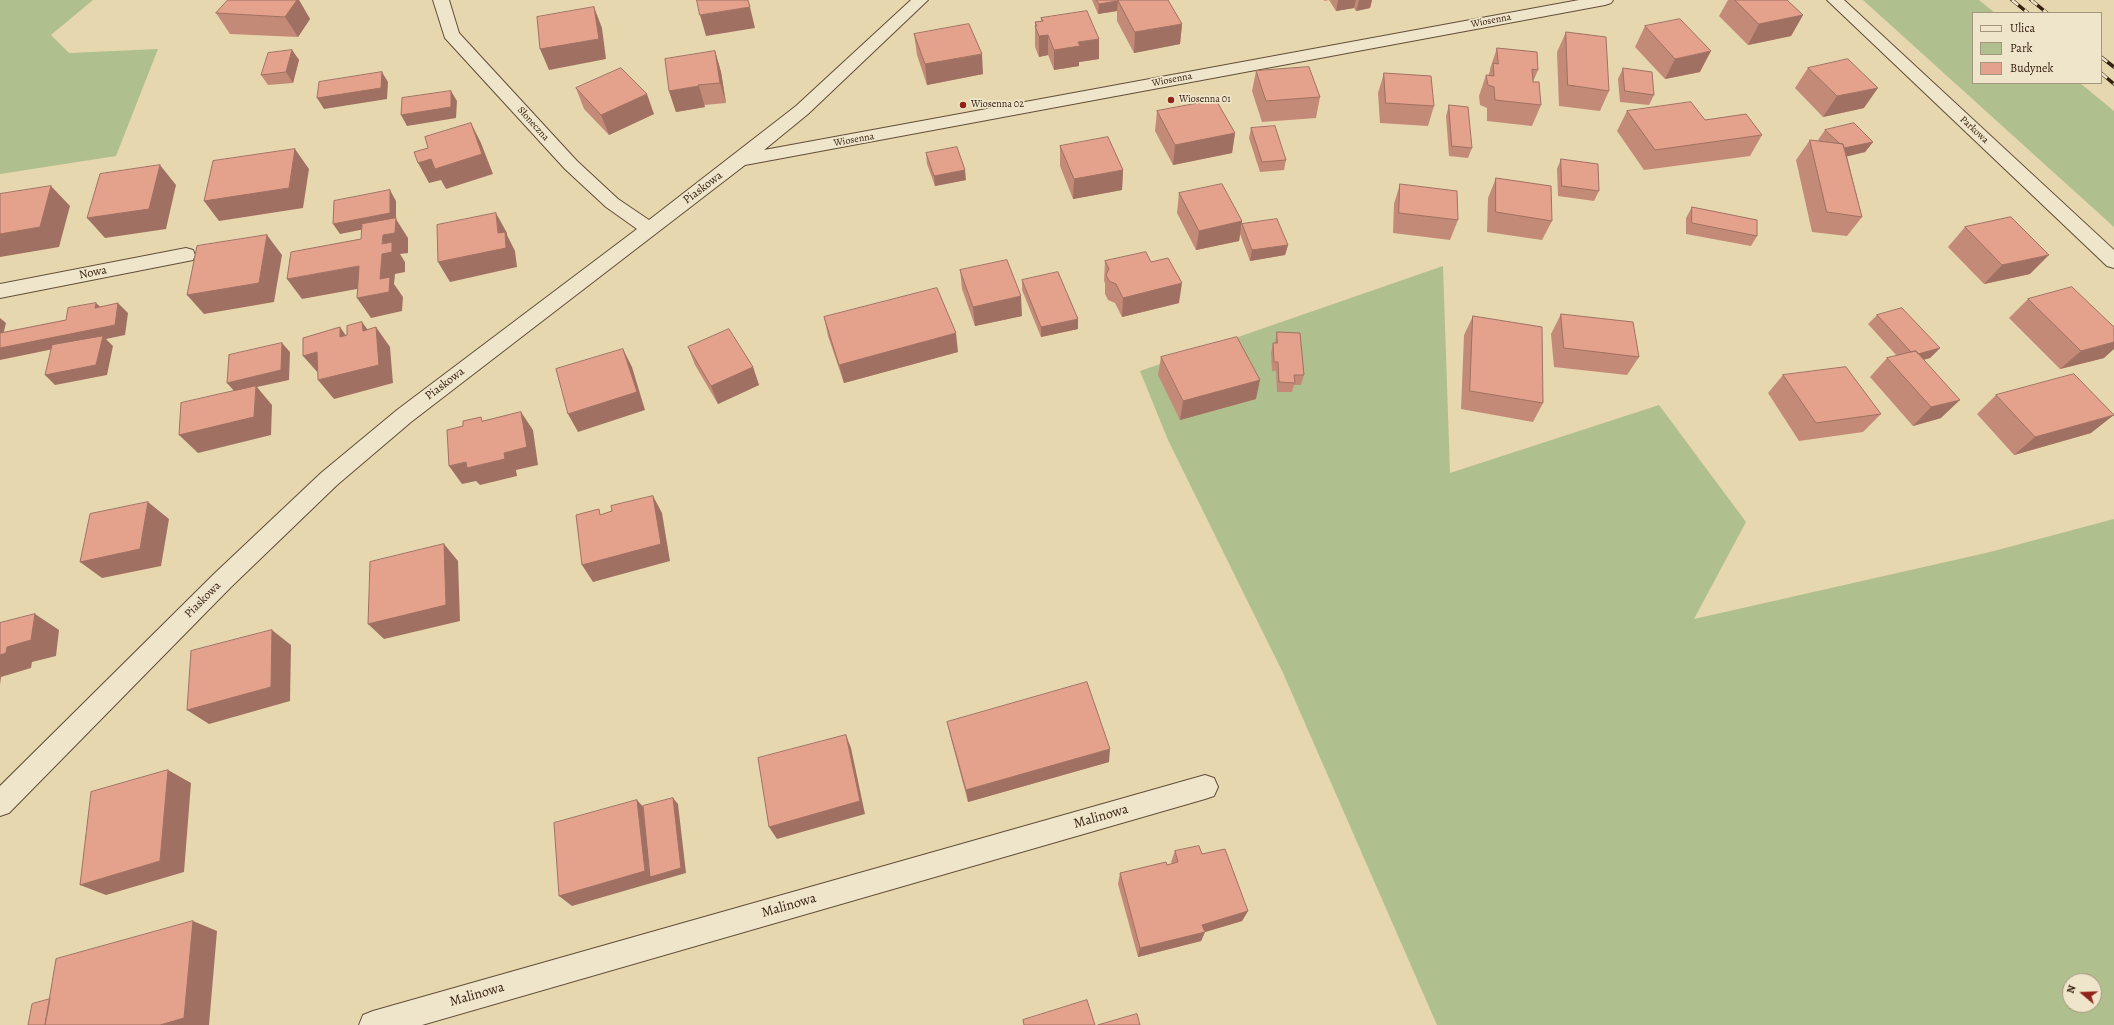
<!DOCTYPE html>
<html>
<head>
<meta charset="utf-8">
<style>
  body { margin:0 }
  #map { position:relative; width:2114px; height:1025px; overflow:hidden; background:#e7d7ae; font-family:Alegreya,serif }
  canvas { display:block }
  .legend { position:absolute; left:1972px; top:12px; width:130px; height:72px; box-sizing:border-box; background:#efe5ca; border:1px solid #a59680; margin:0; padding:5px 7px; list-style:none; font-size:12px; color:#362011 }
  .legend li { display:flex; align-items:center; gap:8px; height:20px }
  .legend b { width:20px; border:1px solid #a59680 }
  .north { position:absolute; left:2062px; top:973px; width:40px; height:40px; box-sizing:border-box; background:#efe5ca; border:1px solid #a59680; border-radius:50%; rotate:289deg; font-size:11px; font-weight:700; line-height:16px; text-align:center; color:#362011 }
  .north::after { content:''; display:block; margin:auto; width:14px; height:18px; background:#8f2418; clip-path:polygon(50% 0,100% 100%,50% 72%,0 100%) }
</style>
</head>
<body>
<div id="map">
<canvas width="2114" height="1025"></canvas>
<ul class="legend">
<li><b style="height:5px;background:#efe5ca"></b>Ulica</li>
<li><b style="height:11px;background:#b0bf8e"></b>Park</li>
<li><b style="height:11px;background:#e4a18c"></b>Budynek</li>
</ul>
<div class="north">N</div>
</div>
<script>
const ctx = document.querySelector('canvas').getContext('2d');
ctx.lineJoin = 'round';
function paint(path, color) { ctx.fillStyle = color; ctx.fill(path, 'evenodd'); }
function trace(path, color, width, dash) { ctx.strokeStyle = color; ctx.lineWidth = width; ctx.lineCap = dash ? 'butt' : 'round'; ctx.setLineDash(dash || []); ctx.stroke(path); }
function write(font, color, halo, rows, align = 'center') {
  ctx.font = font + ' Alegreya,serif'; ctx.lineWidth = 3.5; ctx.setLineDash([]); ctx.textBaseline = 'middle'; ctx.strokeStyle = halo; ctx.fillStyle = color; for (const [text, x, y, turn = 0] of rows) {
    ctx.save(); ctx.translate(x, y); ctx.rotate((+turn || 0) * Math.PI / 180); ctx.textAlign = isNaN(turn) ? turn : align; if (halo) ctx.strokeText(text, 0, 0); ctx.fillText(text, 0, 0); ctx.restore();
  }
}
paint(new Path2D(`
  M 0,0 L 93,0 L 51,35 L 69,53 L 158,49 L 116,156 L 0,174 Z
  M 1863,0 L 1979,0 L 1995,13 L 1973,13 L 1973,83 L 2080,83 L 2114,111 L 2114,227 Z
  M 1443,266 L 1450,473 L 1659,405 L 1746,522 L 1694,619 L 1990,552 L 2114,519 L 2114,1025 L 1437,1025 L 1283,673 L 1168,440 L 1140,371 ZM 2070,981 L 2094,981 L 2094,1005 L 2070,1005 Z`), '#b0bf8e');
const minor = new Path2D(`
  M 433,0 L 449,0 L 459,33 L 577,161 L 618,199 L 649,220 L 796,106 L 911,0 L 928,0 L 808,114 L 764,150 L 1579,0 L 1613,0 L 1611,3 L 1605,5 L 745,165 L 411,422 L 337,485 L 231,587 L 9,813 L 0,816 L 0,786 L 215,573 L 321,473 L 397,410 L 637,229 L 606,207 L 565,169 L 445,38 Z
  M 1827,0 L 1844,0 L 2114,250 L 2114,268 L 2107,266 Z
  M 186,248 L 193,250 L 195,255 L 193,260 L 0,298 L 0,284 Z
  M 1205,775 L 1214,778 L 1218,787 L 1214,796 L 1205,799 L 422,1025 L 359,1025 L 363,1015 L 373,1011 Z`);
trace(minor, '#624e38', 2);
paint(minor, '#efe5ca');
const rail = new Path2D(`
  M 2012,0 L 2028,13
  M 2031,0 L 2047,13
  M 2101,57 L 2114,67
  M 2101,73 L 2114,84`);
trace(rail, '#362011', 3.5);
trace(rail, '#efe5ca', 2.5, [8]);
paint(new Path2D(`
  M 228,0 L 299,0 L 310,19 L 298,37 L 230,34 L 216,13 Z
  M 1092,0 L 1168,0 L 1182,24 L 1180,44 L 1134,53 L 1117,21 L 1117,11 L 1098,14 Z
  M 1324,0 L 1372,0 L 1370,8 L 1356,11 L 1354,8 L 1336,11 L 1329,0 L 1324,1 Z
  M 1728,0 L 1787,0 L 1803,15 L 1791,36 L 1748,45 L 1719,16 Z
  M 1041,18 L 1099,59 L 1079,62 L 1079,66 L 1054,70 L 1048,55 L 1039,57 L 1035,47 L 1035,22 L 1041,21 Z
  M 1645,26 L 1700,72 L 1665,79 L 1635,47 Z
  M 1566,32 L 1609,91 L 1600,111 L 1559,106 L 1557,52 Z
  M 914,34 L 983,74 L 927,85 L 917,55 Z
  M 1497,48 L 1538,70 L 1533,82 L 1541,105 L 1532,126 L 1487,121 L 1487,108 L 1480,105 L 1479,96 L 1486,75 L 1488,76 L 1490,71 L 1490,69 Z
  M 292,50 L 299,60 L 293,83 L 268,85 L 261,75 Z
  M 715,51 L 721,72 L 726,103 L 704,105 L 705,107 L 676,112 L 669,91 Z
  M 1623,68 L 1654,95 L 1649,105 L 1620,102 L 1618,79 Z
  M 1808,68 L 1864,108 L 1823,117 L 1795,88 Z
  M 1256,71 L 1320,97 L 1316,118 L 1262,122 L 1252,91 Z
  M 1384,73 L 1434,106 L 1428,126 L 1380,123 L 1378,93 Z
  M 576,88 L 654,114 L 609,135 L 584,109 Z
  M 1449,105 L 1472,148 L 1468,158 L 1449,156 L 1446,116 Z
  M 1157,111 L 1235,133 L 1232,153 L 1173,165 L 1155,131 Z
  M 1627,111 L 1705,120 L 1762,135 L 1750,156 L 1644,170 L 1617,131 Z
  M 1251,128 L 1286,160 L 1284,170 L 1260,172 L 1249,138 Z
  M 1825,130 L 1873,142 L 1865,152 L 1847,156 L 1862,217 L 1847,236 L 1812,232 L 1796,160 L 1810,140 L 1819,141 L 1818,140 Z
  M 1060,146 L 1123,170 L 1122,190 L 1073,199 L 1060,166 Z
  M 926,153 L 966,180 L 935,186 L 927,164 Z
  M 1561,159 L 1599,191 L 1594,201 L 1558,196 L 1557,169 Z
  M 1496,178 L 1552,221 L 1542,240 L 1487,232 L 1488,198 Z
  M 1400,184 L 1458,220 L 1450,240 L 1393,233 L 1394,204 Z
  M 1179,193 L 1242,221 L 1239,241 L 1196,250 L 1177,213 Z
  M 1692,207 L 1757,236 L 1751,246 L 1686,234 L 1686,218 Z
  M 1242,224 L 1288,245 L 1285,255 L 1250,261 L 1240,234 Z
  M 1965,227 L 2030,274 L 1984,284 L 1948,247 Z
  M 1105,261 L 1151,262 L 1179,303 L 1122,317 L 1115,303 L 1108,300 L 1105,294 L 1105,283 L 1104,281 Z
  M 960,270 L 1022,316 L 975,326 L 962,289 Z
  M 1022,280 L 1078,329 L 1041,337 L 1022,290 Z
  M 2028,299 L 2104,358 L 2060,369 L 2009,318 Z
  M 1561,314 L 1639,357 L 1627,375 L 1554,367 L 1551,334 Z
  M 1877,315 L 1940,348 L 1930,358 L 1924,360 L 1941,418 L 1913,426 L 1870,377 L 1887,358 L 1897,356 L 1868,324 Z
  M 1473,316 L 1543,403 L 1533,422 L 1461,409 L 1464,335 Z
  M 824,317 L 958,352 L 844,383 L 828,336 Z
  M 1277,332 L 1304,375 L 1301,385 L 1294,385 L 1292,392 L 1277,392 L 1276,371 L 1272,371 L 1271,353 L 1273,343 L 1275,343 Z
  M 688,347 L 753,367 L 759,385 L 718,404 L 695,365 Z
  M 1161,357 L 1256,399 L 1180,420 L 1158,375 Z
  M 1783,375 L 1881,414 L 1863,432 L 1799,441 L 1768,393 Z
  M 1996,395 L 2091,433 L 2014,455 L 1977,414 Z
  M 947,722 L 1109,762 L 968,802 L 950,735 Z
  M 1175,851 L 1202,854 L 1248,911 L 1242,921 L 1205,932 L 1201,941 L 1138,957 L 1118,884 L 1120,873 L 1172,864 L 1171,862 Z`), '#c48a78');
paint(new Path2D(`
  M 297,0 L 299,0 L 310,19 L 298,37 L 285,17 Z
  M 1118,0 L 1117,11 L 1098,14 L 1099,4 Z
  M 1338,0 L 1356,0 L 1354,8 L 1336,11 Z
  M 1359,0 L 1372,0 L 1370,8 L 1356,11 Z
  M 594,7 L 602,28 L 606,59 L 549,70 L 540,49 Z
  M 750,7 L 755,28 L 706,36 L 700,15 Z
  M 1803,15 L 1791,36 L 1748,45 L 1759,24 Z
  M 1182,24 L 1180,44 L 1134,53 L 1135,32 Z
  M 1048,35 L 1048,55 L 1039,57 L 1039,36 Z
  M 1099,39 L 1099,59 L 1079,62 L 1079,66 L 1054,70 L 1054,50 L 1078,42 Z
  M 292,50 L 299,60 L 293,83 L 286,72 Z
  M 715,51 L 721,72 L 726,103 L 720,83 Z
  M 1711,51 L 1700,72 L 1665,79 L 1675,59 Z
  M 982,54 L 983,74 L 927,85 L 925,64 Z
  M 382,72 L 388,82 L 387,99 L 324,109 L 317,98 Z
  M 699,86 L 705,107 L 676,112 L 669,91 Z
  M 1878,88 L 1864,108 L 1823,117 L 1837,96 Z
  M 451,91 L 457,101 L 456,118 L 407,126 L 401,115 Z
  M 647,94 L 654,114 L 609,135 L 601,115 Z
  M 471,123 L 481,143 L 493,174 L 446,189 L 441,180 L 429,183 L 418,163 Z
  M 1235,133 L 1232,153 L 1173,165 L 1175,145 Z
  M 1873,142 L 1865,152 L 1837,159 L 1844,148 Z
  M 295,149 L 309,169 L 303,208 L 219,221 L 204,201 Z
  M 160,165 L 176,185 L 166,229 L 105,238 L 87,218 Z
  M 965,170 L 966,180 L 935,186 L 934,176 Z
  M 1123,170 L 1122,190 L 1073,199 L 1074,179 Z
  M 51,186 L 70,206 L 59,247 L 0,257 L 0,234 Z
  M 390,190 L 396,201 L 396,219 L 408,238 L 408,253 L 400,254 L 405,262 L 405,272 L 395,274 L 394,284 L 403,297 L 402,311 L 371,318 L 357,298 L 380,279 L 383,235 L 395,223 L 340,234 L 333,224 Z
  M 496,213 L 507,233 L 507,235 L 515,251 L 517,267 L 450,282 L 438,262 L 498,233 Z
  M 1242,221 L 1239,241 L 1196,250 L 1199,231 Z
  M 267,235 L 282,255 L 274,302 L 204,314 L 187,295 Z
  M 1288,245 L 1285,255 L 1250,261 L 1252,250 Z
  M 2049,255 L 2030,274 L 1984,284 L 2002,265 Z
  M 359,266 L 373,286 L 302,299 L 287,279 Z
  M 1182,283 L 1179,303 L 1122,317 L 1123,298 Z
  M 1021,296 L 1022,316 L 975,326 L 973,307 Z
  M 96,303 L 106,312 L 95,308 Z
  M 118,303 L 128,313 L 125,335 L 106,339 L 113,346 L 107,375 L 55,385 L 45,375 L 102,339 L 0,360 L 0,348 Z
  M 0,318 L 6,323 L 3,335 L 0,335 Z
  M 1078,319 L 1078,329 L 1041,337 L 1041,327 Z
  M 362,322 L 376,341 L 363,331 Z
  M 340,327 L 354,347 L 340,337 Z
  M 376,327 L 390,347 L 393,383 L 334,399 L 318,380 Z
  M 956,333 L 958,352 L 844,383 L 839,365 Z
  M 2114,342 L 2114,349 L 2104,358 L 2060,369 L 2081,351 Z
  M 282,343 L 290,352 L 289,380 L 257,387 L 272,405 L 271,435 L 198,453 L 179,435 L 235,392 L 227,383 Z
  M 1940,348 L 1930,358 L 1904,364 L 1913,355 Z
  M 623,349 L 632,367 L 645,410 L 578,432 L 568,414 Z
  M 317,352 L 319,374 L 303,356 Z
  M 753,367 L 759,385 L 718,404 L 711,386 Z
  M 1260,380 L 1256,399 L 1180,420 L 1183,401 Z
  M 1960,400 L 1941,418 L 1913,426 L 1931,407 Z
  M 521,412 L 533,430 L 538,465 L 516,470 L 517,476 L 480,485 L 476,481 L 462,484 L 449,466 L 504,453 Z
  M 2114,415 L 2091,433 L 2014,455 L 2035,437 Z
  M 653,496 L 662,513 L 670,561 L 593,582 L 582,565 Z
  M 148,502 L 169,519 L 161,566 L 102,578 L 80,562 Z
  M 444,544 L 458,561 L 460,621 L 384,639 L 368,624 Z
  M 35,614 L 59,630 L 56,656 L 32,662 L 31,668 L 1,677 L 0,685 L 0,655 Z
  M 272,630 L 291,645 L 290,701 L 209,724 L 187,710 Z
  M 846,735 L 851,748 L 865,814 L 777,839 L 769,827 Z
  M 1110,749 L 1109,762 L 968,802 L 966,790 Z
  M 168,770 L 191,783 L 184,872 L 106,895 L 80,885 Z
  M 673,798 L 678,804 L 686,873 L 572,906 L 559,896 L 637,800 L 648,812 Z
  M 1248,911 L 1242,921 L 1205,932 L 1201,941 L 1138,957 L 1140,948 L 1202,925 Z
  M 193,921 L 217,931 L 209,1025 L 160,1025 Z`), '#a07162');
const building = new Path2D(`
  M 228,0 L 297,0 L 285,17 L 216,13 Z
  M 697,0 L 748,0 L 750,7 L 700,15 Z
  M 1097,0 L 1118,0 L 1118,1 L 1099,4 Z
  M 1118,0 L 1168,0 L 1182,24 L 1135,32 Z
  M 1735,0 L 1787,0 L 1803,15 L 1759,24 Z
  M 594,7 L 599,39 L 540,49 L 537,17 Z
  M 1087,11 L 1099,39 L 1078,42 L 1080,46 L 1054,50 L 1048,35 L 1039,36 L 1035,26 L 1037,26 L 1035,22 L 1043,21 L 1041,18 Z
  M 1680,19 L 1711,51 L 1675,59 L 1645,26 Z
  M 969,24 L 982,54 L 925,64 L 914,34 Z
  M 1566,32 L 1606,37 L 1609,91 L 1568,85 Z
  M 1497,48 L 1537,52 L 1538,70 L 1532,69 L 1533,82 L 1539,82 L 1541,105 L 1495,100 L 1494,87 L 1488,85 L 1486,75 L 1494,76 L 1493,63 L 1498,64 Z
  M 292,50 L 286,72 L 261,75 L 268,53 Z
  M 715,51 L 720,83 L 698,85 L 699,86 L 669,91 L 665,59 Z
  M 1848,59 L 1878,88 L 1837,96 L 1808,68 Z
  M 1309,67 L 1320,97 L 1266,101 L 1256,71 Z
  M 621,68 L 647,94 L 601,115 L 576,88 Z
  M 1623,68 L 1652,72 L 1654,95 L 1625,91 Z
  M 382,72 L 381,88 L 317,98 L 319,82 Z
  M 1384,73 L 1431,76 L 1434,106 L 1386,103 Z
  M 451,91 L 451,107 L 401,115 L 402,98 Z
  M 1216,100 L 1235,133 L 1175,145 L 1157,111 Z
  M 1691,102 L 1705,120 L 1746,114 L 1762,135 L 1655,150 L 1627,111 Z
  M 1449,105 L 1468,107 L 1472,148 L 1452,146 Z
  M 471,123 L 482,154 L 435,169 L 431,159 L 418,163 L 414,152 L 428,148 L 425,137 Z
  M 1854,123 L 1873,142 L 1844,148 L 1843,144 L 1839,143 L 1825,130 Z
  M 1275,126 L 1286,160 L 1262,162 L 1251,128 Z
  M 1108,137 L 1123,170 L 1074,179 L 1060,146 Z
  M 1810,140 L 1843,144 L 1862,217 L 1827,212 Z
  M 957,147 L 965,170 L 934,176 L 926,153 Z
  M 295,149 L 289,188 L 204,201 L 213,161 Z
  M 1561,159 L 1598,164 L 1599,191 L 1562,186 Z
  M 160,165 L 149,209 L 87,218 L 100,174 Z
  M 1496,178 L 1551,186 L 1552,221 L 1496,212 Z
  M 1222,184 L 1242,221 L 1199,231 L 1179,193 Z
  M 1400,184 L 1457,191 L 1458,220 L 1399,213 Z
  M 51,186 L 40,227 L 0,234 L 0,194 Z
  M 390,190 L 390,213 L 333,224 L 334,201 Z
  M 1692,207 L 1757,220 L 1757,236 L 1692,223 Z
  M 496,213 L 498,233 L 505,232 L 506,248 L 438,262 L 437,225 Z
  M 2011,217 L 2049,255 L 2002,265 L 1965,227 Z
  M 396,218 L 395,233 L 383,235 L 382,244 L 392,242 L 392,252 L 382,254 L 380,279 L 390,277 L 389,292 L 357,298 L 359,266 L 287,279 L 291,252 L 361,239 L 362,224 Z
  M 1277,219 L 1288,245 L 1252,250 L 1242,224 Z
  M 267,235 L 259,283 L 187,295 L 197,246 Z
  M 1146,252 L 1151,262 L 1168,258 L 1182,283 L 1123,298 L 1116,284 L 1109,281 L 1106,275 L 1109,269 L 1105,261 Z
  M 1007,260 L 1021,296 L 973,307 L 960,270 Z
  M 1058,272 L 1078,319 L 1041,327 L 1022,280 Z
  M 2072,287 L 2114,327 L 2114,342 L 2081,351 L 2028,299 Z
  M 937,288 L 956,333 L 839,365 L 824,317 Z
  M 96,303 L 95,308 L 118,303 L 115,325 L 0,348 L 0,333 L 66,320 L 68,308 Z
  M 1902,308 L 1940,348 L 1918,354 L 1916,351 L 1911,352 L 1877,315 Z
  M 1561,314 L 1633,322 L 1639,357 L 1564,348 Z
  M 1473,316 L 1542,327 L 1543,403 L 1470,391 Z
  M 362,322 L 363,331 L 376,327 L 379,365 L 318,380 L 317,352 L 303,356 L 303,338 L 340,327 L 340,337 L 347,335 L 347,326 Z
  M 729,329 L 753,367 L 711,386 L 688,347 Z
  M 1277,332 L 1300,333 L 1304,375 L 1294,375 L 1295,383 L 1279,382 L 1278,362 L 1274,362 L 1273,343 L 1277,343 Z
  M 103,336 L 96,365 L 45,375 L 52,345 Z
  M 1237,337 L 1260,380 L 1183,401 L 1161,357 Z
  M 282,343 L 281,370 L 227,383 L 229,355 Z
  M 623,349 L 637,392 L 568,414 L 556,369 Z
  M 1916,351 L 1960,400 L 1931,407 L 1887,358 Z
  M 1846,367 L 1881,414 L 1816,423 L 1783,375 Z
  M 2074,374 L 2114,415 L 2035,437 L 1996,395 Z
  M 256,386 L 254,417 L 179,435 L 181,403 Z
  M 521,412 L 527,447 L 504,453 L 505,459 L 467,468 L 466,462 L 449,466 L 447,430 L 463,426 L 463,421 L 481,417 L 482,421 Z
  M 653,496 L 661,544 L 582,565 L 576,515 L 599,509 L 600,515 L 612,511 L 611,506 Z
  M 148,502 L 140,549 L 80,562 L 90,514 Z
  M 444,544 L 446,605 L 368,624 L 370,562 Z
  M 35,614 L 31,640 L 7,647 L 6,653 L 0,655 L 0,623 Z
  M 272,630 L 271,687 L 187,710 L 191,651 Z
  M 1087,682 L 1110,749 L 966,790 L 947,722 Z
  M 846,735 L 860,801 L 769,827 L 758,758 Z
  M 168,770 L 160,861 L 80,885 L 91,792 Z
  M 673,798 L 681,868 L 650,877 L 643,806 Z
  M 637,800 L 645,871 L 559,896 L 554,823 Z
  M 1199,846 L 1202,854 L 1225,849 L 1248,911 L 1202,925 L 1205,932 L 1140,948 L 1120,873 L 1166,862 L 1167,865 L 1178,862 L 1175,851 Z
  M 193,921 L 184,1018 L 160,1025 L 45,1025 L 56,959 Z
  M 50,999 L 45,1025 L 28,1025 L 32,1004 Z
  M 1087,1000 L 1095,1025 L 1024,1025 L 1023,1020 Z
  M 1137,1014 L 1140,1025 L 1098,1025 Z`);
paint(building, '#e4a18c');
trace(building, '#a07162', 1);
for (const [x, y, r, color] of [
  [1171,100,4,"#8f2418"],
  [963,105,4,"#8f2418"]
]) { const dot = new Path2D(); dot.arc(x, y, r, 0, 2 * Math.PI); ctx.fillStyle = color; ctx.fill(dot); trace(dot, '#efe5ca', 1.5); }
write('10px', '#362011', '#efe5ca', [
  ["Wiosenna",1491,21,-11],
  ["Wiosenna",1172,80,-11],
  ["Słoneczna",533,124,48],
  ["Parkowa",1974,130,43],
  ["Wiosenna",854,140,-10]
]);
write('10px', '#362011', '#efe5ca', [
  ["Wiosenna 01",1179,100],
  ["Wiosenna 02",971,105]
], 'left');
write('12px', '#362011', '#efe5ca', [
  ["Piaskowa",703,188,-37],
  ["Nowa",93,273,-11],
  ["Piaskowa",445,384,-37],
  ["Piaskowa",203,600,-45]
]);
write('14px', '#362011', '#efe5ca', [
  ["Malinowa",1101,817,-16],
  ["Malinowa",789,906,-16],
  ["Malinowa",477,995,-16]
]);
</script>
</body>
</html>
